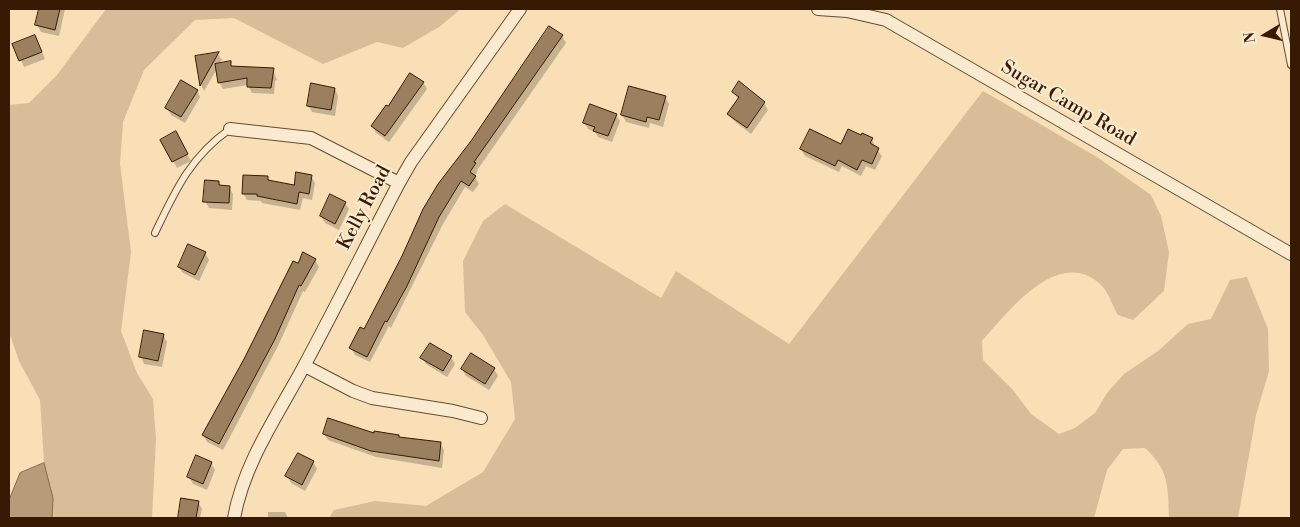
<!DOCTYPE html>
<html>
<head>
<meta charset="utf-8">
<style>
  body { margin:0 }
  #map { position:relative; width:1300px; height:527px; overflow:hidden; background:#f8dfb6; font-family:"Libre Bodoni",serif }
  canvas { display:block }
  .frame { position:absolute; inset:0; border:10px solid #371a03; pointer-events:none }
  .north { position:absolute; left:1240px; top:10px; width:50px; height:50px; -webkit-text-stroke:4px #faead0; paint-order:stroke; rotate:261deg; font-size:14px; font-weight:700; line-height:20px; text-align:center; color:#371a03 }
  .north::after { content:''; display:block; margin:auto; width:18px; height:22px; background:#371a03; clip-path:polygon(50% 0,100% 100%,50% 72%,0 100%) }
</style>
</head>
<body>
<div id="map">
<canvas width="1300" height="527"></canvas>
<div class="frame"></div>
<div class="north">N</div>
</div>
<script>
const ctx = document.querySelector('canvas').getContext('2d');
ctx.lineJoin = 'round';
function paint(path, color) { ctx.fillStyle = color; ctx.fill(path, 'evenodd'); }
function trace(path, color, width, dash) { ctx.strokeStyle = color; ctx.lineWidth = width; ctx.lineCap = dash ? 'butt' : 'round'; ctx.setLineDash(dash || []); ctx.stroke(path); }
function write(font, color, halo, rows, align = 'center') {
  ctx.font = font + ' "Libre Bodoni",serif'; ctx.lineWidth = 4.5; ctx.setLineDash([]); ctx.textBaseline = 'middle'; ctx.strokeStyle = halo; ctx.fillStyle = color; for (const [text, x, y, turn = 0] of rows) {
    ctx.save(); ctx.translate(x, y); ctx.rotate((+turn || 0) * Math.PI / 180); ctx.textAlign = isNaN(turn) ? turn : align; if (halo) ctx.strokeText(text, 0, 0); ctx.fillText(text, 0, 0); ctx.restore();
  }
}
paint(new Path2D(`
  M 106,9 L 461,9 L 439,27 L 403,48 L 377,42 L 323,64 L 234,18 L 195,20 L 144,70 L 123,122 L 120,164 L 131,252 L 121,331 L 137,373 L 153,399 L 156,439 L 152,518 L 52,518 L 53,498 L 44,463 L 40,400 L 19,361 L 9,332 L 9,105 L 29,103 L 57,75 Z
  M 983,91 L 1097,157 L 1151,195 L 1161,216 L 1169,252 L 1164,291 L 1133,320 L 1118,315 C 1113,307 1109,294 1103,287 C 1060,243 1009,311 982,341 L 983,360 L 1013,390 L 1031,414 L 1059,434 L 1075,428 L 1095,413 L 1107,393 L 1124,374 L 1158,351 L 1188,324 L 1211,319 L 1230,280 L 1247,277 L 1268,329 L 1269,371 L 1256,415 L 1238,518 L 1169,518 C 1168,486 1169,470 1145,448 L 1123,449 L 1107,470 L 1094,518 L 329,518 L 334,510 L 375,501 L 426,506 L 483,472 L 515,419 L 511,382 L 483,335 L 465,312 L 463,261 L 483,221 L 505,204 L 661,298 L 676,271 L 789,344 Z`), '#d7be98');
const water = new Path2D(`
  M 44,463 L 53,498 L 52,518 L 9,518 L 9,500 L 20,473 Z`);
paint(water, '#b69c79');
trace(water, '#83684a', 1);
paint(new Path2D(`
  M 40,9 L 65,9 L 59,36 L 41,32 L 37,25 Z
  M 549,28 L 562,36 L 566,43 L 478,169 L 475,177 L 479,184 L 473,192 L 465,187 L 443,224 L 391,328 L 389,326 L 370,362 L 355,355 L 351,348 L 365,331 L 472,142 Z
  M 35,36 L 45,59 L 24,67 L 14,44 Z
  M 218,54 L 222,60 L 219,64 L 230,63 L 233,68 L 273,70 L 277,80 L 275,81 L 274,94 L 252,93 L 248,85 L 223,89 L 219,82 L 217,69 L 204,91 L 201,85 L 196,57 Z
  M 423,82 L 427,89 L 389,142 L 376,133 L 372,126 L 388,108 Z
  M 335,89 L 338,96 L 335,116 L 312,112 L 308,105 Z
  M 197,90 L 200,97 L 185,123 L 171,115 L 167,108 Z
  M 733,92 L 764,103 L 768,110 L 751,134 L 733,120 L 729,114 L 739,100 Z
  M 665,97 L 669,104 L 663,127 L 650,123 L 649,128 L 626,122 L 622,115 Z
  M 616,115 L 620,121 L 612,142 L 598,137 L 595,132 L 588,129 L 584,122 Z
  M 175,133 L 191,161 L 177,168 L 162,140 Z
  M 872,139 L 875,147 L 882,156 L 875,170 L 866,166 L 861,176 L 842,166 L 839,172 L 805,156 L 801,149 L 842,146 Z
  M 311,176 L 315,183 L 312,200 L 303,198 L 300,210 L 262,203 L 261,201 L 247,200 L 243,193 L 267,177 L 270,181 L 295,186 Z
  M 219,183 L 221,186 L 229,187 L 233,194 L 232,210 L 209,208 L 205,201 Z
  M 345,203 L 349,209 L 339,230 L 325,223 L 321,216 Z
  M 205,253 L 209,260 L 199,281 L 183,273 L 179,267 Z
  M 315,260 L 319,267 L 305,292 L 303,291 L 278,346 L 223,450 L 207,442 L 203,435 L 298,264 Z
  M 163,335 L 167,342 L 162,367 L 144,364 L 141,357 Z
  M 451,357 L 455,364 L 447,377 L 426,364 L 422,358 Z
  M 462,369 L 494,369 L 498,376 L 489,390 L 466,376 Z
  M 324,434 L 399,436 L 400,438 L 440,443 L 444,450 L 442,468 L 376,457 L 328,440 Z
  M 313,462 L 317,469 L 305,491 L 291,483 L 287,476 Z
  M 211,463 L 215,470 L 207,490 L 193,484 L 189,477 Z
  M 182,500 L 198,502 L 202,509 L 200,518 L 180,518 Z
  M 268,512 L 285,512 L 288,518 L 268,518 Z`), '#0003');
const building = new Path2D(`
  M 39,9 L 60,9 L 55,30 L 35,25 Z
  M 549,26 L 563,35 L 474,162 L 476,163 L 470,172 L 476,176 L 469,186 L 461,181 L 439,217 L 407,286 L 387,322 L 385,321 L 367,357 L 349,348 L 360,327 L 364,329 L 402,256 L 423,209 L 438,184 L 471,141 Z
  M 35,35 L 42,52 L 19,61 L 12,44 Z
  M 219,52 L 200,86 L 195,56 Z
  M 231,61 L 231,66 L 274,68 L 271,88 L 247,87 L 247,78 L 218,83 L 215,64 Z
  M 410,73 L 424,82 L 385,136 L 371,126 L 386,105 L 388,106 Z
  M 181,80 L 198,90 L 181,117 L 165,108 Z
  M 739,81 L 765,102 L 747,128 L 727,114 L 739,97 L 732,92 Z
  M 311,83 L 335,88 L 331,110 L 307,106 Z
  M 629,86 L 666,96 L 659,120 L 647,117 L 646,122 L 621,115 Z
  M 590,104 L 617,114 L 608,136 L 593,131 L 595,127 L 583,123 Z
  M 810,129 L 841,144 L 848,129 L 861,135 L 862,133 L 873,138 L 870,143 L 879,148 L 872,164 L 862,160 L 857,170 L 838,160 L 835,166 L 800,149 Z
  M 176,131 L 188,154 L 172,162 L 160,140 Z
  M 296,172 L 312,175 L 309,194 L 299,192 L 297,204 L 257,196 L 257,194 L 242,194 L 243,175 L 268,176 L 268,180 L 294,185 Z
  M 205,180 L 219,181 L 219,185 L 230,186 L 229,203 L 203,202 Z
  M 330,194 L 346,202 L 335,224 L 320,216 Z
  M 188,244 L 206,252 L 195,275 L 178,267 Z
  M 303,252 L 316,259 L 301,286 L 299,285 L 275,339 L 219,444 L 202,435 L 244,359 L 293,261 L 298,263 Z
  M 144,330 L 164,334 L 158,361 L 139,357 Z
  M 430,343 L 452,356 L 443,371 L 420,358 Z
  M 471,353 L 495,368 L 485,384 L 461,369 Z
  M 328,418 L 374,433 L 374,431 L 399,435 L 399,437 L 441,442 L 439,461 L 371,451 L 323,434 Z
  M 298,453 L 314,461 L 302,485 L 285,476 Z
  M 196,455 L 212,462 L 203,484 L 187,477 Z
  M 181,498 L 199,501 L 196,518 L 178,518 Z`);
paint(building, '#9b8060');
trace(building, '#371a03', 1);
const lane = new Path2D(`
  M 1280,9 L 1291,65
  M 155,233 C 175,191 190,157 230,129`);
const street = new Path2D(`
  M 818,9 L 847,11 L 886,20 L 1291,254
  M 230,129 L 311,138 L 399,183
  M 305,366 L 353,391 L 372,398 L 453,411 L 481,418
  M 234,518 C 244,463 277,416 303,368 C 336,307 367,244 399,183 L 411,162 L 520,9`);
trace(lane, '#674b30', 8);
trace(street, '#674b30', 14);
trace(lane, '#faead0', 6);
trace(street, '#faead0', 12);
write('19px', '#371a03', '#faead0', [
  ["Sugar Camp Road",1068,104,30],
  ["Kelly Road",365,208,-62]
]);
</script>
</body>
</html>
